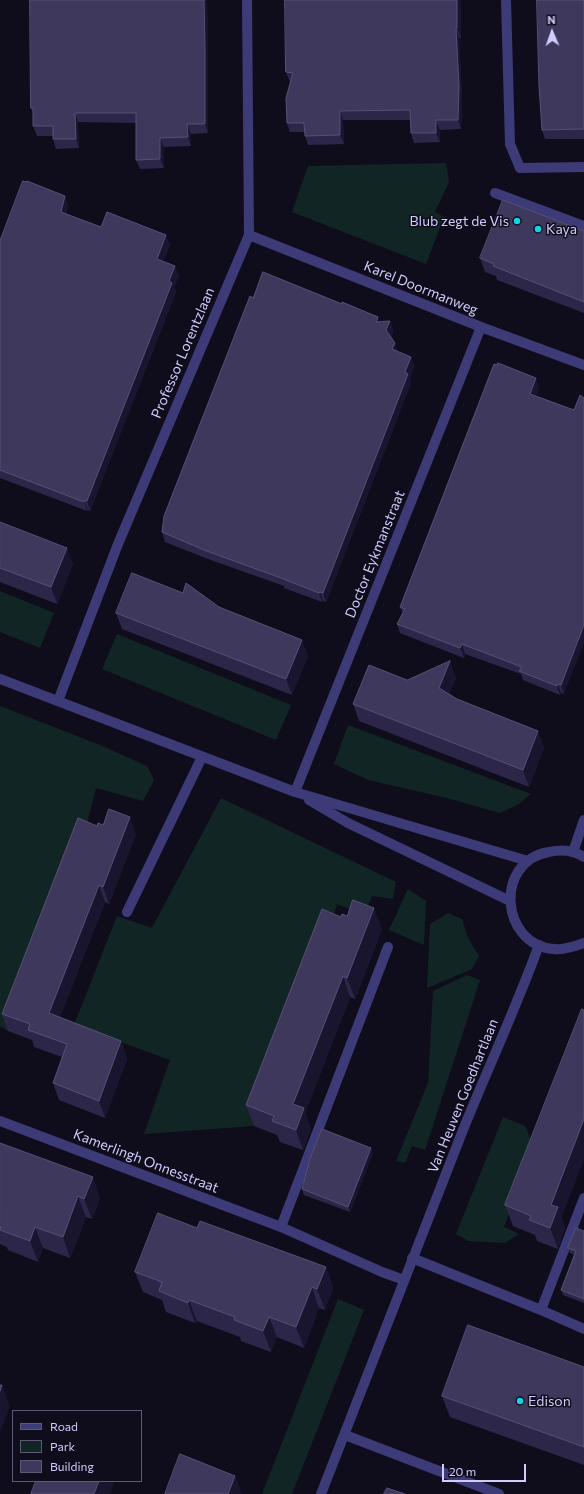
<!DOCTYPE html>
<html>
<head>
<meta charset="utf-8">
<style>
  body { margin:0 }
  #map { position:relative; width:584px; height:1494px; overflow:hidden; background:#0f0d1c; font-family:Commissioner,sans-serif }
  canvas { display:block }
  .legend { position:absolute; left:12px; top:1410px; width:130px; height:72px; box-sizing:border-box; background:#0f0d1c; border:1px solid #5c5975; margin:0; padding:5px 7px; list-style:none; font-size:12px; color:#d0ccfb }
  .legend li { display:flex; align-items:center; gap:8px; height:20px }
  .legend b { width:20px; border:1px solid #5c5975 }
  .north { position:absolute; left:532px; top:12px; width:40px; height:40px; -webkit-text-stroke:3px #0f0d1c; paint-order:stroke; rotate:358deg; font-size:11px; font-weight:700; line-height:16px; text-align:center; color:#d0ccfb }
  .north::after { content:''; display:block; margin:auto; width:14px; height:18px; background:#d0ccfb; clip-path:polygon(50% 0,100% 100%,50% 72%,0 100%) }
  .scale { position:absolute; left:442px; top:1464px; width:84px; height:18px; box-sizing:border-box; border:2px solid #d0ccfb; border-top:0; padding-left:5px; font-size:12px; line-height:14px; white-space:nowrap; color:#d0ccfb; -webkit-text-stroke:3px #0f0d1c; paint-order:stroke }
</style>
</head>
<body>
<div id="map">
<canvas width="584" height="1494"></canvas>
<ul class="legend">
<li><b style="height:5px;background:#3c3b78"></b>Road</li>
<li><b style="height:11px;background:#112624"></b>Park</li>
<li><b style="height:11px;background:#3e395c"></b>Building</li>
</ul>
<div class="north">N</div>
<div class="scale">20 m</div>
</div>
<script>
const ctx = document.querySelector('canvas').getContext('2d');
ctx.lineJoin = 'round';
function paint(path, color) { ctx.fillStyle = color; ctx.fill(path, 'evenodd'); }
function trace(path, color, width, dash) { ctx.strokeStyle = color; ctx.lineWidth = width; ctx.lineCap = dash ? 'butt' : 'round'; ctx.setLineDash(dash || []); ctx.stroke(path); }
function write(font, color, halo, rows, align = 'center') {
  ctx.font = font + ' Commissioner,sans-serif'; ctx.lineWidth = 3; ctx.setLineDash([]); ctx.textBaseline = 'middle'; ctx.strokeStyle = halo; ctx.fillStyle = color; for (const [text, x, y, turn = 0] of rows) {
    ctx.save(); ctx.translate(x, y); ctx.rotate((+turn || 0) * Math.PI / 180); ctx.textAlign = isNaN(turn) ? turn : align; if (halo) ctx.strokeText(text, 0, 0); ctx.fillText(text, 0, 0); ctx.restore();
  }
}
paint(new Path2D(`
  M 446,163 L 449,182 L 435,212 L 444,217 L 426,264 L 292,212 L 308,166 Z
  M 0,591 L 54,613 L 40,648 L 0,632 Z
  M 117,634 L 291,705 L 276,740 L 102,669 Z
  M 0,706 L 100,745 L 147,766 L 154,780 L 143,801 L 96,788 L 84,835 L 8,1031 L 0,1026 Z
  M 348,725 L 531,794 L 519,804 L 500,813 L 447,798 L 368,780 L 334,764 Z
  M 221,798 L 396,882 L 393,899 L 372,896 L 364,915 L 337,904 L 330,930 L 254,1126 L 144,1134 L 170,1060 L 74,1025 L 117,916 L 152,928 Z
  M 408,889 L 426,901 L 424,945 L 389,930 Z
  M 448,913 L 462,919 L 468,938 L 479,956 L 472,969 L 427,988 L 430,924 Z
  M 467,975 L 480,980 L 425,1150 L 412,1146 L 405,1163 L 396,1161 L 428,1083 L 433,991 Z
  M 503,1117 L 525,1126 L 534,1147 L 504,1227 L 519,1234 L 505,1243 L 468,1241 L 456,1234 Z
  M 338,1299 L 364,1310 L 292,1494 L 262,1494 Z`), '#112624');
trace(new Path2D(`
  M 495,193 L 584,226`), '#3c3b78', 10);
trace(new Path2D(`
  M 506,0 L 510,144 L 520,168 L 584,167
  M 249,235 L 481,327 L 584,365
  M 58,701 L 118,544 L 249,235 L 247,0
  M 295,792 L 481,327
  M 573,852 L 584,820
  M 127,912 L 202,757
  M 0,1121 L 281,1227 L 382,1272 L 404,1280
  M 281,1227 L 388,947
  M 412,1258 L 541,1310 L 584,1329
  M 541,1310 L 584,1198
  M 345,1435 L 499,1494
  M 321,1494 C 369,1373 415,1251 463,1130 C 488,1068 516,1008 539,945`), '#3c3b78', 10);
trace(new Path2D(`
  M 0,679 L 295,792 L 528,861
  M 309,800 L 348,823 L 510,901
  M 584,857 C 573,850 562,849 549,852 C 494,861 500,945 554,949 C 565,950 574,947 584,943`), '#3c3b78', 10);
paint(new Path2D(`
  M 30,0 L 207,0 L 208,58 L 208,133 L 191,134 L 191,146 L 164,147 L 164,168 L 140,169 L 136,160 L 136,123 L 78,122 L 79,148 L 56,149 L 53,139 L 53,136 L 37,136 L 33,126 L 33,113 L 31,108 Z
  M 461,0 L 461,38 L 459,38 L 462,95 L 461,129 L 440,130 L 440,142 L 414,143 L 411,133 L 410,120 L 343,120 L 344,144 L 308,145 L 305,136 L 305,132 L 290,132 L 287,123 L 290,82 L 286,72 Z
  M 584,0 L 584,139 L 545,139 L 542,130 Z
  M 68,205 L 66,214 L 101,227 L 170,245 L 163,261 L 179,275 L 174,287 L 176,292 L 90,511 L 88,510 L 87,511 L 0,478 L 0,241 Z
  M 584,231 L 584,313 L 497,280 L 496,276 L 485,272 L 480,258 Z
  M 253,298 L 342,304 L 378,317 L 379,322 L 390,321 L 393,331 L 391,337 L 398,352 L 411,357 L 414,366 L 410,378 L 411,383 L 326,602 L 323,601 L 322,602 L 284,588 L 284,586 L 208,559 L 165,542 L 162,532 Z
  M 539,387 L 536,396 L 574,410 L 564,694 L 561,693 L 560,695 L 523,680 L 521,674 L 465,654 L 464,658 L 400,633 L 397,624 L 403,614 L 400,607 Z
  M 0,522 L 73,564 L 57,604 L 0,582 Z
  M 219,607 L 308,656 L 292,695 L 122,629 L 116,613 Z
  M 456,678 L 449,694 L 457,699 L 544,747 L 529,787 L 359,721 L 353,704 L 407,680 Z
  M 103,825 L 136,834 L 109,904 L 105,902 L 60,1017 L 121,1041 L 127,1059 L 105,1118 L 59,1100 L 53,1083 L 62,1057 L 34,1047 L 32,1040 L 8,1031 L 2,1014 L 97,826 Z
  M 341,917 L 382,929 L 355,999 L 350,997 L 305,1113 L 311,1129 L 303,1150 L 280,1142 L 277,1135 L 254,1126 L 246,1105 Z
  M 584,1010 L 584,1159 L 561,1217 L 565,1228 L 558,1249 L 537,1241 L 535,1235 L 513,1226 L 505,1205 Z
  M 0,1143 L 100,1198 L 92,1219 L 86,1217 L 70,1258 L 43,1248 L 38,1262 L 8,1250 L 7,1247 L 0,1244 Z
  M 373,1153 L 350,1212 L 304,1195 L 302,1189 Z
  M 197,1228 L 326,1267 L 333,1288 L 325,1310 L 319,1308 L 304,1348 L 277,1337 L 271,1352 L 241,1341 L 240,1337 L 197,1321 L 195,1323 L 166,1312 L 162,1300 L 143,1292 L 135,1272 Z
  M 584,1231 L 584,1303 L 563,1295 L 561,1290 L 574,1255 L 570,1253 L 568,1248 Z
  M 584,1367 L 584,1465 L 450,1417 L 442,1396 Z`), '#2c2749');
paint(new Path2D(`
  M 204,0 L 207,0 L 208,58 L 208,133 L 205,124 Z
  M 457,0 L 461,0 L 461,38 L 457,28 Z
  M 456,28 L 459,38 L 462,95 L 461,129 L 458,120 Z
  M 340,111 L 343,120 L 344,144 L 340,135 Z
  M 75,113 L 78,122 L 79,148 L 76,139 Z
  M 436,120 L 440,130 L 440,142 L 436,133 Z
  M 187,124 L 191,134 L 191,146 L 188,137 Z
  M 160,138 L 164,147 L 164,168 L 160,159 Z
  M 65,196 L 68,205 L 64,221 L 61,212 Z
  M 166,235 L 170,245 L 160,268 L 157,259 Z
  M 175,266 L 179,275 L 174,287 L 176,292 L 90,511 L 87,501 Z
  M 378,317 L 381,326 L 376,322 Z
  M 390,321 L 393,331 L 390,339 L 386,330 Z
  M 395,343 L 398,352 L 392,349 Z
  M 411,357 L 414,366 L 410,378 L 411,383 L 326,602 L 323,593 Z
  M 536,378 L 539,387 L 533,403 L 530,394 Z
  M 84,501 L 88,510 L 87,511 L 84,502 Z
  M 67,548 L 73,564 L 57,604 L 51,587 Z
  M 320,592 L 323,601 L 322,602 L 319,593 Z
  M 584,625 L 584,643 L 564,694 L 561,685 Z
  M 302,640 L 308,656 L 292,695 L 286,679 Z
  M 462,644 L 465,654 L 464,658 L 460,648 Z
  M 450,661 L 456,678 L 445,704 L 439,688 Z
  M 558,684 L 561,693 L 560,695 L 557,686 Z
  M 538,731 L 544,747 L 529,787 L 523,770 Z
  M 130,817 L 136,834 L 109,904 L 103,887 Z
  M 99,885 L 105,902 L 55,1030 L 49,1013 Z
  M 374,908 L 382,929 L 355,999 L 347,978 Z
  M 343,976 L 350,997 L 305,1113 L 311,1129 L 303,1150 L 296,1130 L 293,1104 Z
  M 121,1041 L 127,1059 L 105,1118 L 99,1101 Z
  M 584,1119 L 584,1159 L 561,1217 L 565,1228 L 558,1249 L 550,1228 L 551,1205 Z
  M 371,1148 L 373,1153 L 350,1212 L 348,1207 Z
  M 93,1177 L 100,1198 L 92,1219 L 84,1199 Z
  M 78,1196 L 86,1217 L 70,1258 L 63,1237 Z
  M 35,1227 L 43,1248 L 38,1262 L 30,1241 Z
  M 326,1267 L 333,1288 L 325,1310 L 317,1289 Z
  M 312,1287 L 319,1308 L 304,1348 L 296,1327 Z
  M 189,1300 L 197,1321 L 195,1323 L 188,1303 Z
  M 269,1317 L 277,1337 L 271,1352 L 263,1331 Z
  M 2,1385 L 10,1406 L 0,1432 L 0,1391 Z
  M 235,1476 L 242,1494 L 228,1494 Z
  M 99,1481 L 115,1481 L 110,1494 L 94,1494 Z`), '#19152f');
const building = new Path2D(`
  M 30,0 L 204,0 L 205,48 L 205,124 L 187,124 L 188,137 L 160,138 L 160,159 L 136,160 L 136,113 L 75,113 L 76,139 L 53,139 L 53,126 L 33,126 L 33,108 L 31,108 Z
  M 285,0 L 457,0 L 457,28 L 456,28 L 459,86 L 458,120 L 436,120 L 436,133 L 411,133 L 410,110 L 340,111 L 340,135 L 305,136 L 304,123 L 287,123 L 286,98 L 293,73 L 286,72 Z
  M 537,0 L 584,0 L 584,129 L 542,130 L 539,86 Z
  M 23,181 L 26,182 L 27,181 L 65,196 L 61,212 L 101,227 L 107,212 L 166,235 L 157,259 L 175,266 L 169,281 L 172,283 L 87,501 L 84,501 L 84,502 L 0,470 L 0,241 Z
  M 503,200 L 584,231 L 584,302 L 493,266 L 494,264 L 480,258 Z
  M 263,272 L 342,304 L 342,302 L 378,317 L 376,322 L 390,321 L 386,330 L 395,343 L 392,349 L 411,357 L 405,372 L 408,374 L 323,593 L 320,592 L 319,593 L 281,578 L 204,550 L 162,532 L 164,516 L 250,296 L 253,298 Z
  M 498,363 L 536,378 L 530,394 L 574,410 L 580,395 L 584,398 L 584,625 L 561,685 L 558,684 L 557,686 L 519,671 L 522,667 L 462,644 L 460,648 L 397,624 L 405,609 L 400,607 L 494,364 L 497,365 Z
  M 0,522 L 67,548 L 51,587 L 0,568 Z
  M 132,573 L 183,593 L 186,583 L 219,607 L 302,640 L 286,679 L 116,613 Z
  M 450,661 L 439,688 L 457,699 L 538,731 L 523,770 L 353,704 L 369,665 L 407,680 Z
  M 109,809 L 130,817 L 103,887 L 99,885 L 49,1013 L 121,1041 L 99,1101 L 53,1083 L 67,1044 L 28,1030 L 30,1024 L 2,1014 L 78,818 L 97,826 L 98,823 L 103,825 Z
  M 353,900 L 374,908 L 347,978 L 343,976 L 293,1104 L 304,1108 L 296,1130 L 272,1121 L 274,1116 L 246,1105 L 322,909 L 341,917 L 342,914 L 347,916 Z
  M 582,1009 L 584,1010 L 584,1119 L 551,1205 L 558,1207 L 550,1228 L 529,1220 L 531,1216 L 505,1205 Z
  M 322,1129 L 371,1148 L 348,1207 L 302,1189 L 310,1159 Z
  M 0,1143 L 93,1177 L 84,1199 L 78,1196 L 63,1237 L 35,1227 L 30,1241 L 0,1230 L 1,1227 L 0,1227 Z
  M 158,1213 L 197,1228 L 200,1221 L 326,1267 L 317,1289 L 312,1287 L 296,1327 L 269,1317 L 263,1331 L 234,1320 L 235,1317 L 189,1300 L 188,1303 L 159,1291 L 162,1282 L 135,1272 Z
  M 576,1228 L 584,1231 L 584,1299 L 561,1290 L 576,1251 L 568,1248 Z
  M 468,1325 L 584,1367 L 584,1447 L 442,1396 Z
  M 0,1385 L 2,1385 L 0,1391 Z
  M 180,1454 L 235,1476 L 228,1494 L 165,1494 Z
  M 36,1481 L 99,1481 L 94,1494 L 31,1494 Z
  M 387,1488 L 405,1494 L 384,1494 Z`);
paint(building, '#3e395c');
trace(building, '#555075', 1);
for (const [x, y, r, color] of [
  [517,221,4,"#11d3e2"],
  [538,229,4,"#11d3e2"],
  [520,1401,4,"#11d3e2"]
]) { const dot = new Path2D(); dot.arc(x, y, r, 0, 2 * Math.PI); ctx.fillStyle = color; ctx.fill(dot); trace(dot, '#0f0d1c', 1.5); }
write('14px', '#d0ccfb', '#0f0d1c', [
  ["Blub zegt de Vis",509,221,"right"],
  ["Kaya",546,229],
  ["Edison",528,1401]
], 'left');
write('14px', '#d0ccfb', '#0f0d1c', [
  ["Karel Doormanweg",421,288,22],
  ["Professor Lorentzlaan",183,353,-67],
  ["Doctor Eykmanstraat",375,554,-68],
  ["Van Heuven Goedhartlaan",463,1096,-68],
  ["Kamerlingh Onnesstraat",146,1161,21]
]);
</script>
</body>
</html>
